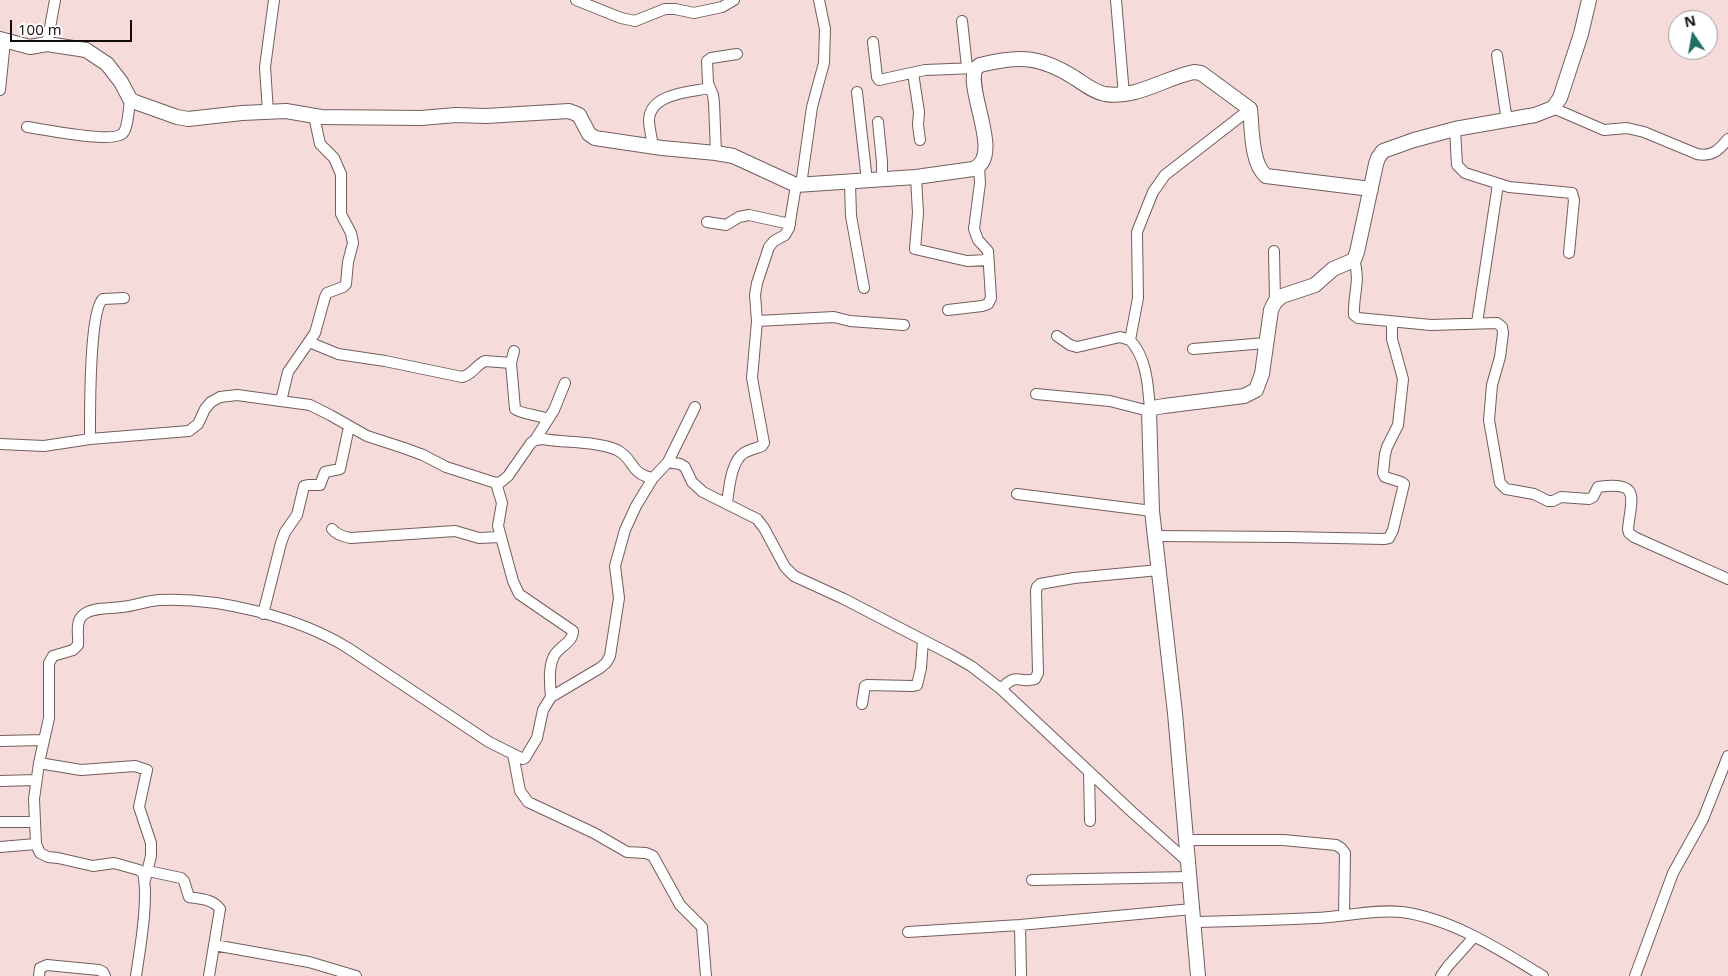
<!DOCTYPE html>
<html>
<head>
<meta charset="utf-8">
<style>
  body { margin:0 }
  #map { position:relative; width:1728px; height:976px; overflow:hidden; background:#f5dcda; font-family:"Open Sans",sans-serif }
  canvas { display:block }
  .north { position:absolute; left:1668px; top:10px; width:50px; height:50px; box-sizing:border-box; background:#fff; border:1px solid #a09d9d; border-radius:50%; rotate:348deg; font-size:14px; font-weight:700; line-height:20px; text-align:center; color:#120b0a }
  .north::after { content:''; display:block; margin:auto; width:18px; height:22px; background:#226d68; clip-path:polygon(50% 0,100% 100%,50% 72%,0 100%) }
  .scale { position:absolute; left:10px; top:20px; width:122px; height:22px; box-sizing:border-box; border:2px solid #120b0a; border-top:0; padding-left:6px; font-size:15px; line-height:18px; white-space:nowrap; color:#120b0a; -webkit-text-stroke:4px #fff; paint-order:stroke }
</style>
</head>
<body>
<div id="map">
<canvas width="1728" height="976"></canvas>
<div class="north">N</div>
<div class="scale">100 m</div>
</div>
<script>
const ctx = document.querySelector('canvas').getContext('2d');
ctx.lineJoin = 'round';
function trace(path, color, width, dash) { ctx.strokeStyle = color; ctx.lineWidth = width; ctx.lineCap = dash ? 'butt' : 'round'; ctx.setLineDash(dash || []); ctx.stroke(path); }
const street = new Path2D(`
  M 576,0 L 621,18 L 635,21 L 665,9 L 675,9 L 694,13 L 722,7 L 734,0
  M 1116,0 L 1124,95
  M 962,21 L 967,67
  M 873,42 L 877,77 L 879,80 L 925,70 L 976,68
  M 47,44 L 55,0
  M 1497,55 L 1507,121
  M 913,73 L 919,112 L 918,125 L 920,140
  M 0,90 L 5,41
  M 857,92 L 867,181
  M 1553,108 L 1604,130 L 1627,128 L 1644,132 L 1697,154 C 1712,157 1719,150 1728,139
  M 268,112 L 265,67 L 274,0
  M 878,122 L 882,162 L 882,180
  M 27,127 C 43,129 114,144 123,133 C 128,128 129,107 130,99
  M 1455,129 L 1457,165 L 1465,173 L 1509,187 L 1572,193 L 1574,200 L 1569,253
  M 653,147 C 652,138 649,128 649,120 C 650,93 691,92 710,88
  M 716,153 L 714,103 L 713,95 L 708,83 L 707,61 L 711,58 L 737,54
  M 916,177 L 918,213 L 915,249 L 967,261 L 988,260
  M 850,183 L 851,216 L 864,288
  M 801,185 L 812,107 L 824,63 L 825,29 L 819,0
  M 707,222 L 726,225 L 739,217 L 749,215 L 790,224
  M 1274,251 L 1275,302
  M 1354,260 C 1361,280 1353,294 1354,315 L 1358,318 L 1431,325 L 1497,323 L 1502,327 L 1503,333 L 1500,357 L 1492,385 L 1489,420 L 1500,483 L 1506,489 L 1534,494 L 1548,501 L 1553,501 L 1561,497 L 1589,499 L 1593,497 L 1598,487 C 1642,481 1631,498 1628,529 L 1629,533 L 1634,537 L 1728,579
  M 948,310 L 982,306 L 988,304 L 991,298 L 988,251 L 978,240 L 974,229 L 980,183 L 979,167
  M 757,321 L 834,317 L 850,321 L 904,325
  M 1477,323 L 1498,184
  M 1057,336 L 1070,345 L 1077,347 L 1120,337 L 1130,340 C 1147,358 1148,386 1150,409
  M 1130,340 L 1138,298 L 1137,232 L 1153,192 L 1165,175 L 1250,109
  M 309,342 L 338,354 L 385,361 L 462,377 C 472,375 476,365 485,361 L 511,363
  M 1193,349 L 1266,343
  M 514,351 L 511,363 L 515,409 C 521,414 538,415 547,419
  M 1036,394 L 1110,401 L 1149,411
  M 281,401 L 288,372 L 315,333 L 325,297 L 327,293 L 343,287 L 346,284 L 348,262 L 353,243 L 351,233 L 341,214 L 341,174 L 334,158 L 320,144 L 314,116
  M 90,439 C 90,419 89,308 103,299 L 124,298
  M 535,440 L 554,410 L 565,383
  M 0,444 L 44,446 L 90,439 L 189,431 L 198,424 L 205,409 L 211,402 L 220,397 L 237,395 L 310,405 L 330,415 L 367,436 L 404,448 L 423,455 L 446,467 L 496,483 L 501,482 L 508,476 L 531,443 L 535,440 L 543,439 C 565,443 597,441 617,450 C 635,459 629,474 653,478
  M 668,462 L 680,464 L 685,467 L 692,482 L 703,492 L 757,519 L 764,528 L 785,567 L 794,576 L 844,599 L 950,654 L 971,666 L 1001,689 L 1131,811 L 1187,861
  M 496,483 L 502,503 L 498,526 L 513,581 L 519,594 L 573,631 C 573,643 559,646 554,656 C 548,668 550,684 551,697
  M 1017,494 L 1152,511
  M 727,503 C 729,489 731,461 744,453 C 749,450 757,448 762,446 L 764,443 L 752,378 L 757,321 L 755,295 L 757,283 L 769,247 L 774,241 L 785,235 L 789,228 L 796,185
  M 332,529 C 337,535 344,537 351,538 L 455,531 L 479,538 L 500,537
  M 1155,536 L 1288,537 L 1384,539 L 1389,538 L 1393,530 L 1404,484 L 1401,482 L 1385,477 L 1383,473 L 1385,454 L 1387,447 L 1398,425 L 1403,379 L 1392,339 L 1392,322
  M 263,614 L 281,543 L 285,532 L 297,515 L 304,486 L 308,485 L 320,485 L 325,472 L 340,469 L 349,427
  M 1001,689 C 1018,671 1018,684 1035,679 L 1038,673 L 1036,591 L 1037,587 L 1040,584 L 1074,578 L 1159,570
  M 862,704 L 865,686 L 867,685 L 912,686 L 917,685 L 921,668 L 923,640
  M 0,741 L 44,740
  M 513,754 L 520,791 L 528,802 L 594,833 L 627,852 L 646,853 L 653,856 L 680,905 L 702,927 L 706,976
  M 39,763 L 81,770 L 135,766 L 147,770 L 139,807 L 151,843 L 151,856 L 145,880
  M 1089,771 L 1090,821
  M 0,781 L 36,780
  M 0,822 L 34,822
  M 1186,840 L 1283,840 L 1336,845 L 1341,848 L 1345,853 L 1344,915
  M 0,847 L 36,844
  M 148,871 L 181,878 L 184,881 L 189,897 C 200,899 213,899 220,909 L 209,976
  M 1032,880 L 1189,877
  M 1194,922 C 1234,921 1275,920 1315,918 C 1344,917 1374,909 1402,912 C 1453,919 1500,950 1543,976
  M 1020,925 L 1021,976
  M 908,932 L 1020,925 L 1192,909
  M 214,945 L 309,962 L 356,976
  M 39,976 L 40,968 L 47,965 L 99,970 L 103,972 L 105,976
  M 136,976 C 140,948 149,900 143,873 L 139,870 L 114,863 L 93,866 L 58,858 L 48,857 L 40,853 L 36,844 L 34,799 L 39,763 L 49,718 L 49,663 L 53,656 L 73,650 L 78,645 C 79,636 75,623 82,616 C 90,607 110,609 122,607 C 134,606 146,601 159,600 C 218,597 298,617 348,648 L 489,742 L 523,759 L 525,758 L 537,738 L 543,710 L 551,697 L 600,668 L 606,663 L 610,656 L 619,598 L 615,566 L 625,530 L 636,506 L 653,478 L 668,462 L 695,407
  M 1441,976 L 1448,966 L 1474,937
  M 1635,976 L 1673,873 L 1703,819 L 1728,756`);
const secondary = new Path2D(`
  M 0,39 L 30,47 L 47,44 L 86,50 L 107,64 L 121,82 L 130,99 L 135,102 L 177,117 L 188,119 L 242,113 L 286,111 L 321,117 L 421,118 L 456,115 L 486,116 L 569,111 L 579,115 L 589,134 L 595,138 L 662,148 L 716,153 L 733,156 L 796,185 L 916,177 L 973,169 C 1005,158 964,88 976,68 L 980,65 C 1020,55 1040,56 1075,78 C 1084,84 1094,92 1105,94 C 1137,99 1164,78 1194,72 L 1201,73 L 1250,109 C 1252,127 1251,164 1266,176 L 1371,189
  M 1198,976 L 1175,713 L 1152,511 L 1149,411 L 1153,408 L 1164,406 L 1244,396 L 1256,390 L 1262,374 L 1271,310 L 1275,302 L 1282,296 L 1315,285 L 1333,269 L 1354,260 L 1357,252 L 1376,164 L 1378,158 L 1383,151 L 1414,140 L 1455,129 L 1535,115 L 1553,108 L 1560,98 L 1581,34 L 1589,0`);
trace(street, '#725e5c', 12);
trace(secondary, '#725e5c', 16);
trace(street, '#fff', 10);
trace(secondary, '#fff', 14);
</script>
</body>
</html>
